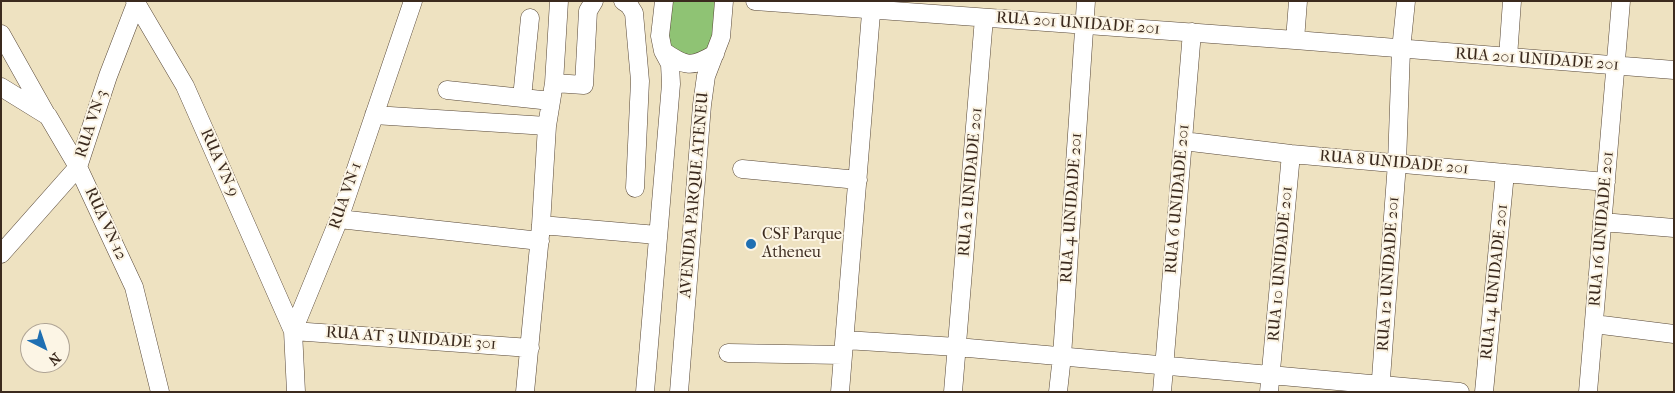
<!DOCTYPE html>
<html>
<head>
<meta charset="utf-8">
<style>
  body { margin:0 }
  #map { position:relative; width:1675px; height:393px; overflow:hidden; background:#eee2c1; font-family:"IM FELL French Canon",serif }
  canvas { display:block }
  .frame { position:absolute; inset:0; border:2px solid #3b2a1e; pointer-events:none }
  .north { position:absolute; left:20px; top:323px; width:50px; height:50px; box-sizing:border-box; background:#fcf5e5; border:1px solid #afa495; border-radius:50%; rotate:139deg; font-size:14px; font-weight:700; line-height:20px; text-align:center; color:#3b2a1e }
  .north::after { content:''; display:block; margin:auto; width:18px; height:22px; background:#1f6fb2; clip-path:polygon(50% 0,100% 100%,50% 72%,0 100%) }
</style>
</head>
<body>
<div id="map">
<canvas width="1675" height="393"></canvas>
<div class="frame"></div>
<div class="north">N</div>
</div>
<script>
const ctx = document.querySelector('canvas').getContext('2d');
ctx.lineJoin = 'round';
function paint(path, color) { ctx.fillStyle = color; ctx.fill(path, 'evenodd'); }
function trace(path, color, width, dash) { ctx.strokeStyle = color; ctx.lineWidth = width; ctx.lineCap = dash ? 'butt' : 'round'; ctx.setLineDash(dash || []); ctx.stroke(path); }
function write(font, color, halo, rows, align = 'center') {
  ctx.font = font + ' "IM FELL French Canon",serif'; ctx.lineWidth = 4; ctx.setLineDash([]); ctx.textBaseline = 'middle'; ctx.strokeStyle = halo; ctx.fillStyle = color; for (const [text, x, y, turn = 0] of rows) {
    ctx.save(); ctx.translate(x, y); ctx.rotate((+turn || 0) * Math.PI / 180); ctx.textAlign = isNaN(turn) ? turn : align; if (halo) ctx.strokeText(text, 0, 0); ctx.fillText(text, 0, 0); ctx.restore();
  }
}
paint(new Path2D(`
  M 669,1 L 717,1 C 716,12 718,27 715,38 C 708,60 679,60 668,42 Z`), '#8fc374');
const minor = new Path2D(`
  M 135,1 L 185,86 L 293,331
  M 623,1 L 629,5 L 634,13 L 640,81 L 635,188
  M 755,1 L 1295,40 L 1674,70
  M 1,34 L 46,114
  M 1295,40 L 1298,1
  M 663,51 C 686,67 691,68 715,54
  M 1508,57 L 1512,1
  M 554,83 L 584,85 L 588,11 L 594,1
  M 1,87 L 48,116 L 78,167 L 134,287 L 160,392
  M 447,90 L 551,101
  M 522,98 L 530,18
  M 374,115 L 547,126
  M 1183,141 L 1291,154 L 1606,182
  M 742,169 L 858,180
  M 339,219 L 540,241
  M 1602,222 L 1674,228
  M 541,225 L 657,235
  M 1,254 L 78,167 L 108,76 L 137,1
  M 1594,324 L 1674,334
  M 293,331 L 530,348
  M 845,340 L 957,347 L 1460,392
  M 728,353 L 842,355
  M 296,392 L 293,331 L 339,219 L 413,1
  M 525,392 L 541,225 L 547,126 L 554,83 L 559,1
  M 645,392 L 671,84 L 670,64 L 663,51 L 660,36 L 664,1
  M 679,392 L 702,105 L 706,76 L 721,37 L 724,1
  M 840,392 L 872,1
  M 953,392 L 984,18
  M 1058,392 L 1062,356 L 1086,1
  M 1162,392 L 1192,32
  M 1269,392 L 1291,154
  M 1380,392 L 1397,163 L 1401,50 L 1406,1
  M 1484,392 L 1505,173
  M 1588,392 L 1621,1`);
trace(minor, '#564636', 19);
trace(minor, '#fff', 18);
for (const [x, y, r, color] of [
  [751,244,6,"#1f6fb2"]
]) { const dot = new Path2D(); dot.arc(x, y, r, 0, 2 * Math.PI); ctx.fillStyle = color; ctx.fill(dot); trace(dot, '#fcf5e5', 2); }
write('16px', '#3b2a1e', '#fcf5e5', [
  ["RUA 201 UNIDADE 201",1078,24,4],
  ["RUA 201 UNIDADE 201",1537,60,4],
  ["RUA VN-3",92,124,-72],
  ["RUA VN-9",219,163,66],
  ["RUA 8 UNIDADE 201",1394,163,5],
  ["RUA 2 UNIDADE 201",971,182,-85],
  ["AVENIDA PARQUE ATENEU",695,195,-85],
  ["RUA VN-1",346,196,-71],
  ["RUA 6 UNIDADE 201",1178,199,-85],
  ["RUA 4 UNIDADE 201",1072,208,-86],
  ["RUA VN-12",105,224,65],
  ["RUA 16 UNIDADE 201",1602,229,-85],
  ["RUA 10 UNIDADE 201",1281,264,-85],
  ["RUA 12 UNIDADE 201",1389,274,-86],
  ["RUA 14 UNIDADE 201",1495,282,-84],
  ["RUA AT 3 UNIDADE 301",411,339,4]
]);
write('16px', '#3b2a1e', '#fcf5e5', [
  ["CSF Parque",762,235],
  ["Atheneu",762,253]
], 'left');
</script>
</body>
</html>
